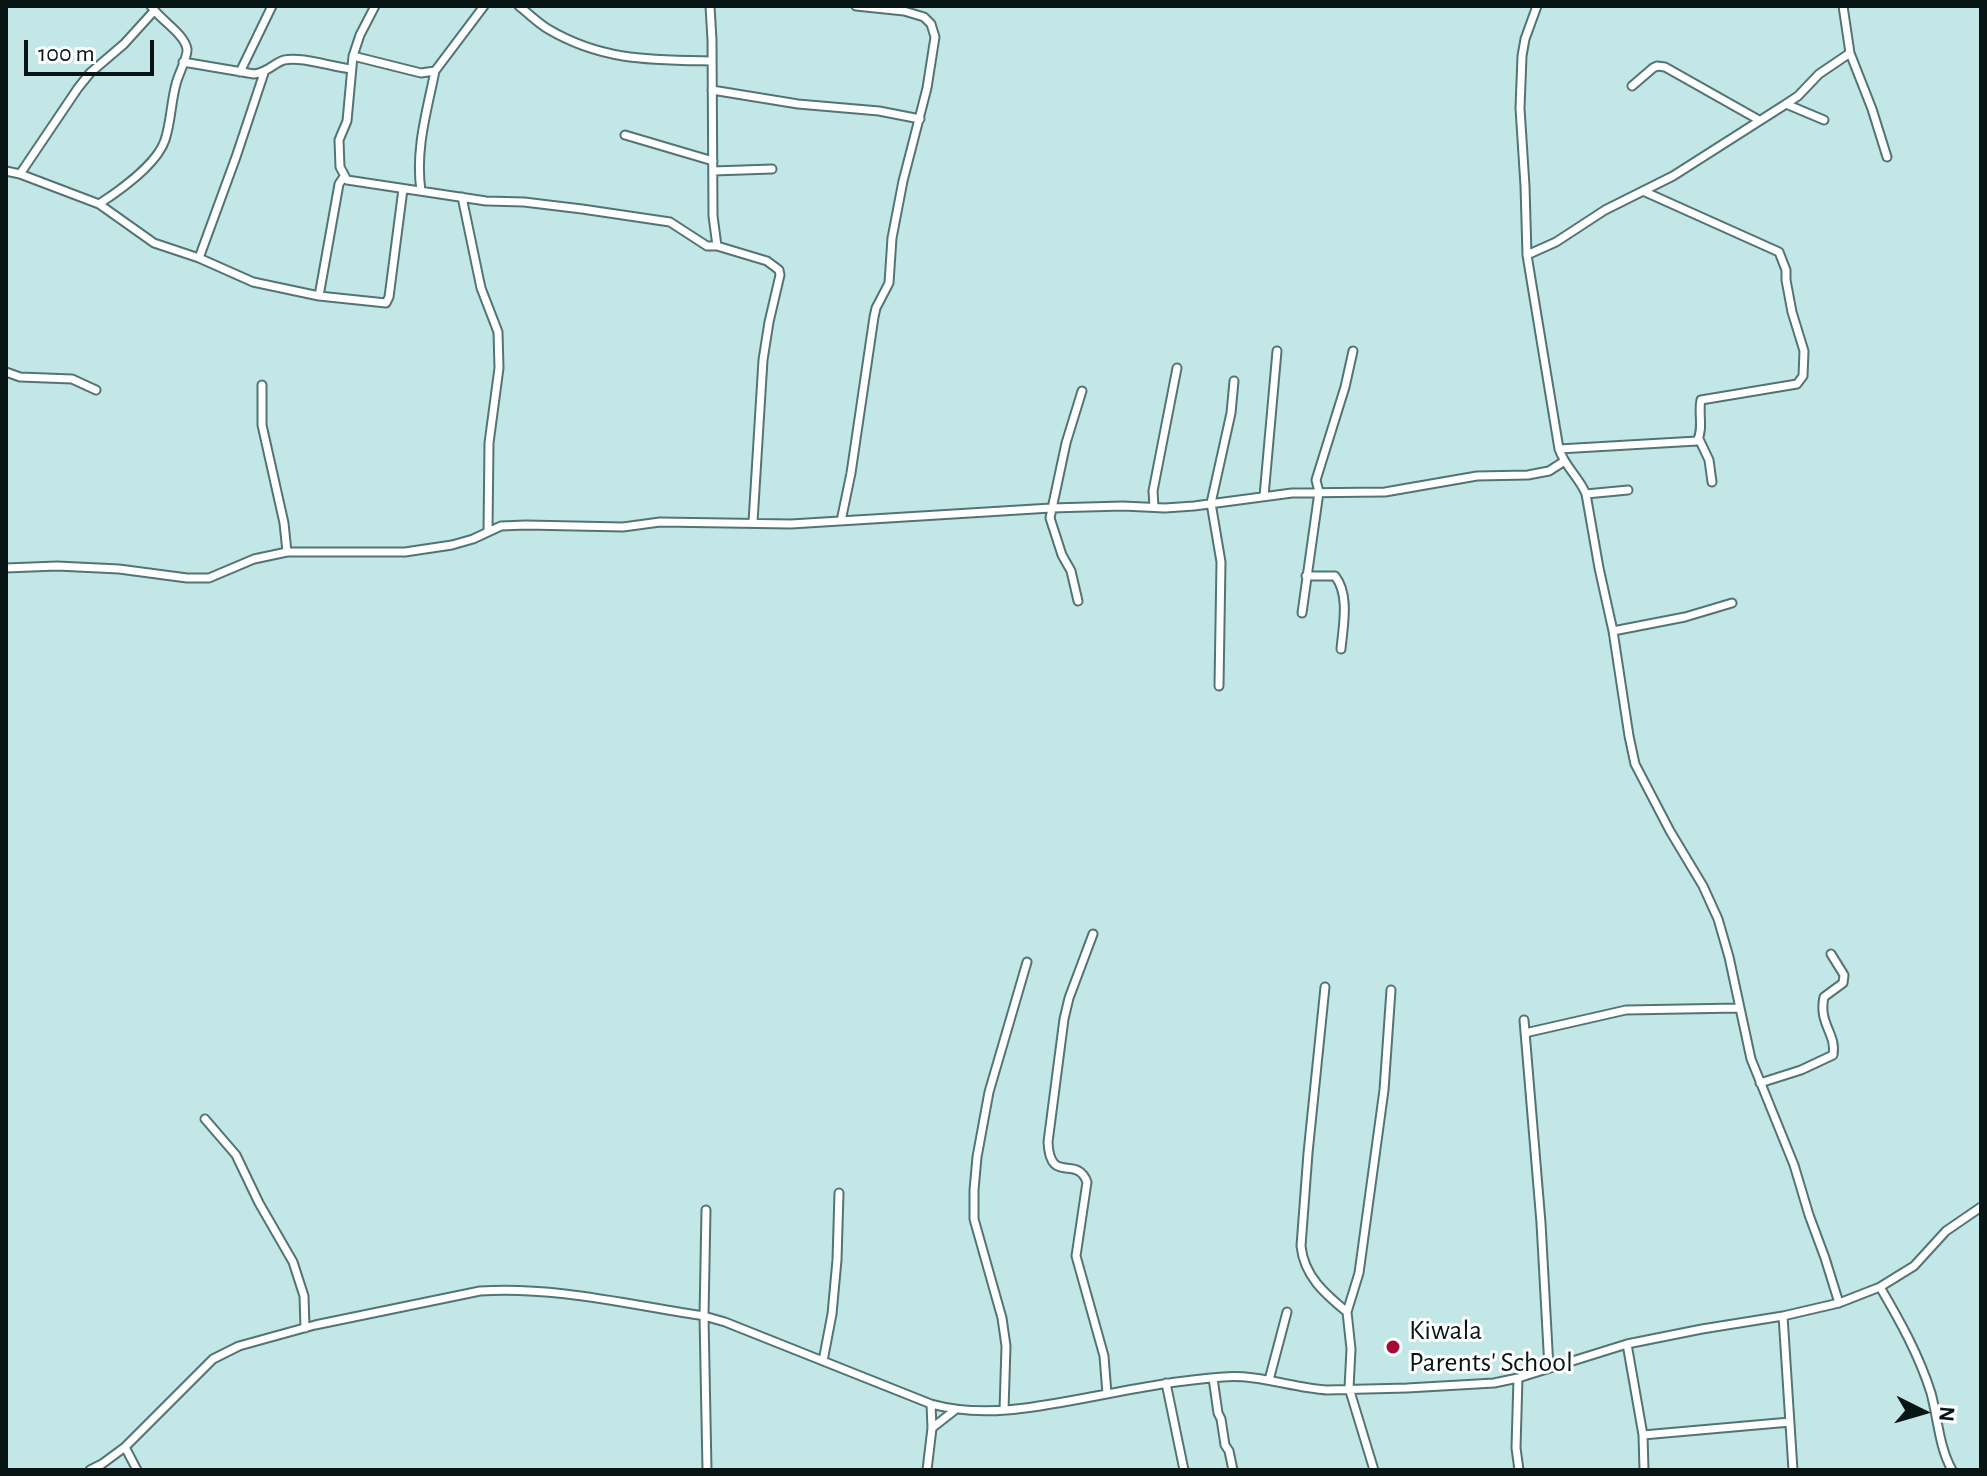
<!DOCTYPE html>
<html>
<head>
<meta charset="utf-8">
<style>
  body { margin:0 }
  #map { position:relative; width:1987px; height:1476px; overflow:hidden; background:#c3e7e6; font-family:"Alegreya Sans",sans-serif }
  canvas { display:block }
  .frame { position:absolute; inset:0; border:8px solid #081515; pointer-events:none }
  .north { position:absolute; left:1883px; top:1372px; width:80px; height:80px; -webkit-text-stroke:6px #fff; paint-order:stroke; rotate:95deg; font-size:22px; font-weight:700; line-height:32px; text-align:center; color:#081515 }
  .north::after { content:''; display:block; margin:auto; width:28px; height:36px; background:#081515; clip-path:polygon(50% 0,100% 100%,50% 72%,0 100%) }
  .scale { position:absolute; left:24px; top:40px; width:130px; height:36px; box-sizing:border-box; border:4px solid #081515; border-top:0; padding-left:10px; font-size:24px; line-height:28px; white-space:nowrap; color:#081515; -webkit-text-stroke:6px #fff; paint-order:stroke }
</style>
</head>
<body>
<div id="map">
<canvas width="1987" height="1476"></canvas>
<div class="frame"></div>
<div class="north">N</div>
<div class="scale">100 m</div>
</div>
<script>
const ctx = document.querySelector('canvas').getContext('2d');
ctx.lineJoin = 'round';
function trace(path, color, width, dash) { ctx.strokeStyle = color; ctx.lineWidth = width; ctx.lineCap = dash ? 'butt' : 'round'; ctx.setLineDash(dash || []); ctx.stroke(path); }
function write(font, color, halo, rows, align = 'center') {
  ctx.font = font + ' "Alegreya Sans",sans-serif'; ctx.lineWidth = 6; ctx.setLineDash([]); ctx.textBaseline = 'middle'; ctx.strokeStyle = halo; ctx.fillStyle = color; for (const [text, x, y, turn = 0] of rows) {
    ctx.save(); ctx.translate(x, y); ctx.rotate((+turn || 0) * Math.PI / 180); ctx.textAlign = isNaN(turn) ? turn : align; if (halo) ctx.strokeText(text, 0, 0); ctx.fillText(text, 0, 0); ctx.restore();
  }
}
const street = new Path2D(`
  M 375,6 L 360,35 L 353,56 L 347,121 L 339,140 L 340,167 L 347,180 L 486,201 L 524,202 L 582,209 L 670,222 L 707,246 L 717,246 L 767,261 L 779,270 L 780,275 L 769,322 L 763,360 L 753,522
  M 519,6 C 529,14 538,23 548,29 C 602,61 651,60 711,61
  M 710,6 L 712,40 L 713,216 L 717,246
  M 1537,6 L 1525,39 L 1522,56 L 1520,108 L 1525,186 L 1527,255 L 1559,449 C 1565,467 1579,477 1586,494 L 1599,568 L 1613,631 L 1629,736 L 1635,764 L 1670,831 L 1703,886 L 1718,919 L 1729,957 L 1751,1059 L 1794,1165 L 1809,1215 L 1825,1258 L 1839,1303
  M 1843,6 L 1850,53 L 1872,109 L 1887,157
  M 353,56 L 421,73 L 435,71 L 484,6
  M 183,62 L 254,74 C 269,72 272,64 284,60 C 301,56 332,67 351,69
  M 240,72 L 272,6
  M 1632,86 L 1653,68 L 1657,66 L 1665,67 L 1759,120
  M 712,90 L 798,104 L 879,111 L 920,119
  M 1786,104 L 1824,120
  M 625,135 L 713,161
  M 6,171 L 20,174 L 99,204 L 154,243 L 199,258 L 253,282 L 319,296 L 386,303 L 389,297 L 403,189
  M 713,171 L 772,169
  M 20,174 L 78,88 L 90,73 L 124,44 L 154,11
  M 421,191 C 415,149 427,111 435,71
  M 462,197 L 481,288 L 498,332 L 499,368 L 489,443 L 488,531
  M 99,204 C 119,191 157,164 165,140 C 171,122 171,102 176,84 C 178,75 188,57 187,49 C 184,33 160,20 151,6
  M 1527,255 L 1556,242 L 1605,210 L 1673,176 L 1786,104 L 1798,96 L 1819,74 L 1850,53
  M 199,258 L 236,157 L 264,73
  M 319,296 L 339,184 L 343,178 L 345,178
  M 6,372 L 20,377 L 72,379 L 96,390
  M 262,385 L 262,425 L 284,523 L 287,552
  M 1699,439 L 1709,460 L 1712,482
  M 1559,449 L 1697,441 C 1704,429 1698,413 1701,400 L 1797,384 L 1803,376 L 1804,351 L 1792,312 L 1786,280 L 1786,270 L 1779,252 L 1643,191
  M 1586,494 L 1628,490
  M 1264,496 L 1277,351
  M 1154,507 L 1153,491 L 1177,368
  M 841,521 L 851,473 L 874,317 L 876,308 L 889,283 L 892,238 L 903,181 L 927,88 L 935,37 L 931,24 L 924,17 L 904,11 L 856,6
  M 6,568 L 57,566 L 119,569 L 187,578 L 209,578 L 254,559 L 287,552 L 405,552 L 452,545 L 473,539 L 501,526 L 526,525 L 623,527 L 660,522 L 791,524 L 1051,508 L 1123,506 L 1165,508 L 1194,506 L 1292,493 L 1385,492 L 1477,476 L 1528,475 L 1549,471 L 1563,462
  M 1306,576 L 1335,576 C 1350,595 1343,626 1341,649
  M 1078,601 L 1071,571 L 1062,555 L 1050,518 L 1066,443 L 1082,391
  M 1302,613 L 1319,492 L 1316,480 L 1345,387 L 1353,351
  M 1613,631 L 1685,617 L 1732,603
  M 1219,686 L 1221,562 L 1211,503 L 1231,413 L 1234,381
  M 1093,934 L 1069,998 L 1064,1019 L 1048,1142 C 1050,1186 1077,1154 1087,1182 L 1076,1256 L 1104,1356 L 1107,1394
  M 1325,987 L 1308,1153 L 1301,1246 C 1304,1276 1325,1294 1347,1312 L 1351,1349 L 1349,1388 L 1374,1470
  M 1524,1020 L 1541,1223 L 1549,1368
  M 1525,1033 L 1626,1010 L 1739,1008
  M 1760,1083 L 1801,1070 L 1833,1055 C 1837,1034 1818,1024 1824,997 L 1843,983 L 1844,975 L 1831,954
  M 205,1119 L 236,1155 L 259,1203 L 293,1262 L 304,1296 L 305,1328
  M 706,1210 L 704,1316 L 707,1470
  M 1880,1287 C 1900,1321 1919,1355 1931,1393 C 1938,1419 1939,1447 1952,1470
  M 1347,1312 L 1359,1273 L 1384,1090 L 1391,990
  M 1783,1316 L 1793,1470
  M 1627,1344 L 1643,1435 L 1644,1470
  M 823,1361 L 832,1314 L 837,1260 L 839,1193
  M 1213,1378 L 1218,1413 L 1221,1419 L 1225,1445 L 1229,1451 L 1233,1470
  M 1518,1378 L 1516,1448 L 1519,1470
  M 1269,1380 L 1287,1312
  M 1166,1383 L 1184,1470
  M 1004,1410 L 1006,1346 L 1002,1318 L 974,1219 L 974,1190 L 977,1157 L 989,1092 L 1027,962
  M 932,1428 L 955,1410
  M 1643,1435 L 1790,1422
  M 125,1447 L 137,1470
  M 90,1470 L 102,1464 L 125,1447 L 213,1359 L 239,1346 L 315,1325 L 480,1291 C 555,1286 630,1305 704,1316 L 725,1322 L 931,1404 C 985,1419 1042,1406 1096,1396 C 1138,1388 1180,1380 1223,1377 C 1259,1374 1292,1388 1327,1390 L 1407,1388 L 1494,1383 L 1518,1378 L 1627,1344 L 1702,1329 L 1783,1316 L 1839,1303 L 1880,1287 L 1914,1266 L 1946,1231 L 1981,1207
  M 927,1470 L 932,1428 L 931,1404`);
trace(street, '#537474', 11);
trace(street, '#fff', 7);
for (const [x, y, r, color] of [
  [1393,1347,8,"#a50937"]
]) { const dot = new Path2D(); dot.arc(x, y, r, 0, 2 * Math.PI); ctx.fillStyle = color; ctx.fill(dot); trace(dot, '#fff', 3); }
write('28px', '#081515', '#fff', [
  ["Kiwala",1409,1331],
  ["Parents' School",1409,1363]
], 'left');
</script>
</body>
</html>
